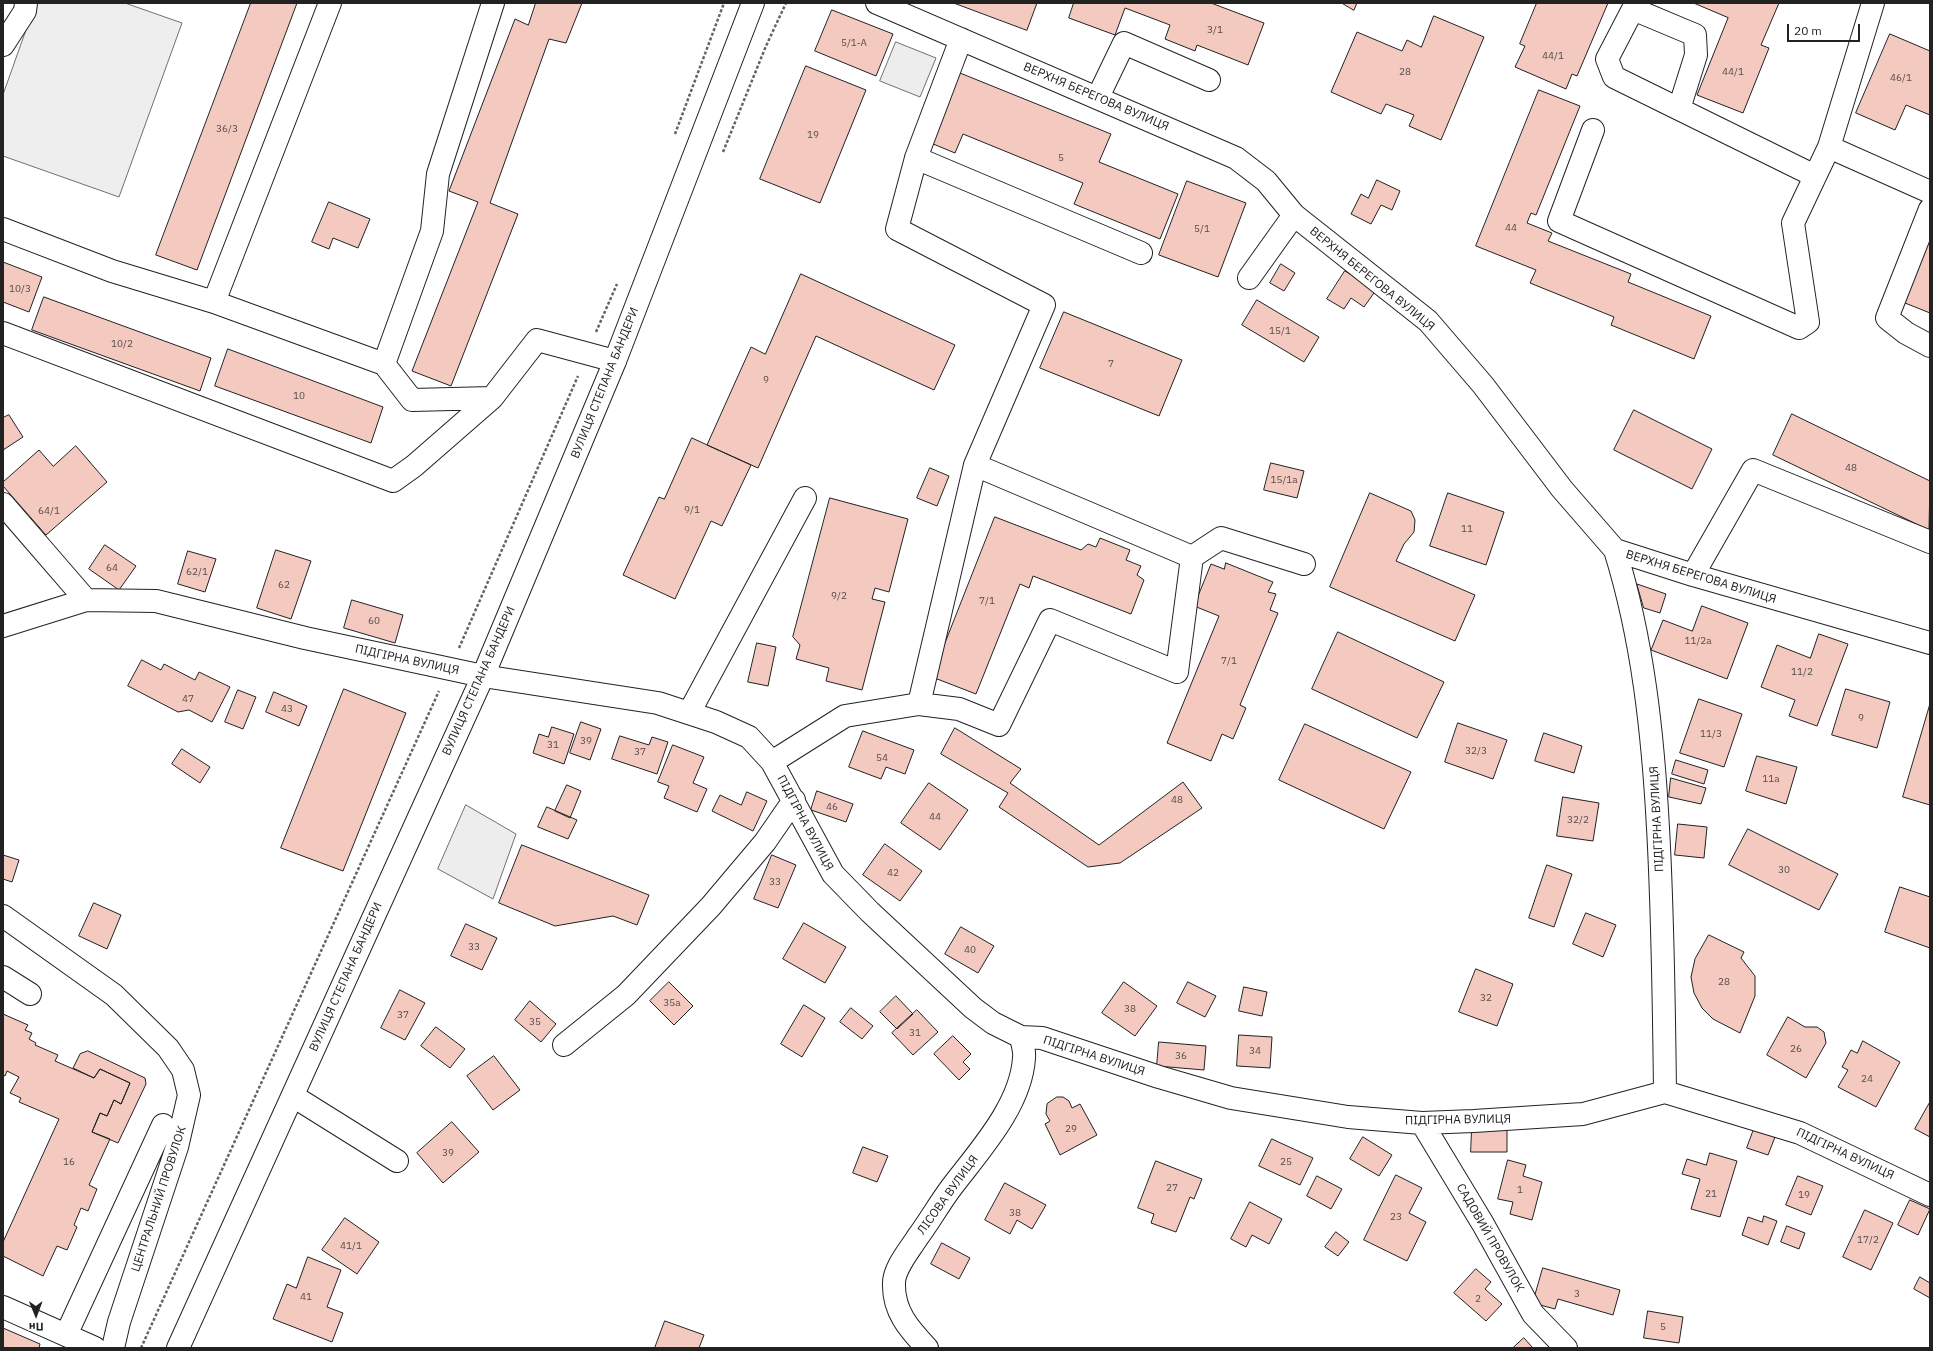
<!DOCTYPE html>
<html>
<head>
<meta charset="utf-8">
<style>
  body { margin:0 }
  #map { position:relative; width:1933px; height:1351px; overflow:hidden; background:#fff; font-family:"IBM Plex Sans",sans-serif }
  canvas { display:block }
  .frame { position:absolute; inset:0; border:4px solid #222; pointer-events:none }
  .north { position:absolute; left:16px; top:1295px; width:40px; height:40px; -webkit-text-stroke:3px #fff; paint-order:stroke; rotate:179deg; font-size:11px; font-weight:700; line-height:16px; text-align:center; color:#222 }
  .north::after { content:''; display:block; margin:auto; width:14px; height:18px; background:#222; clip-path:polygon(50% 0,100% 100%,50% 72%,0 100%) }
  .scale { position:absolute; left:1787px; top:24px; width:73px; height:18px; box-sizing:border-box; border:2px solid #222; border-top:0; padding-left:5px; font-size:12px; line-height:14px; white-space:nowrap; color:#222; -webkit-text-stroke:3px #fff; paint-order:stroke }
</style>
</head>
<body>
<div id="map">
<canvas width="1933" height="1351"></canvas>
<div class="frame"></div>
<div class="north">Пн</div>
<div class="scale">20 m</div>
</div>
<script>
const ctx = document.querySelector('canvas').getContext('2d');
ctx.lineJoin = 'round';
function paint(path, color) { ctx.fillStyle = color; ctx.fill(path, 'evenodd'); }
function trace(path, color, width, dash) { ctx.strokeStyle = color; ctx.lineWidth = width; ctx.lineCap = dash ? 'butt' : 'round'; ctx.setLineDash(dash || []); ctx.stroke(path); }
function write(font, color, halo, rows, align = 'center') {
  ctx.font = font + ' "IBM Plex Sans",sans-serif'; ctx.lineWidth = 3; ctx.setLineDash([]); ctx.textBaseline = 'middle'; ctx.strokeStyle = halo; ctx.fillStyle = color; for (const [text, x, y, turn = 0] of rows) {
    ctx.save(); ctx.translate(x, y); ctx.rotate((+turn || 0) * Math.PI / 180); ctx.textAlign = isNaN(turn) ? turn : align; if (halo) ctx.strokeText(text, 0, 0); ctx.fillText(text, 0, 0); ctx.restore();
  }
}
const green = new Path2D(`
  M 36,3 L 125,3 L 182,23 L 119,197 L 3,156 L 3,95 Z`);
paint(green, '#eee');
trace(green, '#6f6f6f', 1);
const parking = new Path2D(`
  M 896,42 L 936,58 L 920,97 L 880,81 Z
  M 466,805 L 516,834 L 493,899 L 438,869 Z`);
paint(parking, '#ededed');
trace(parking, '#6f6f6f', 1);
const building = new Path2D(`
  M 251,3 L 297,3 L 197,270 L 156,255 Z
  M 536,3 L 582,3 L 566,43 L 549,39 L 490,203 L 518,214 L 451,386 L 412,371 L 478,202 L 449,191 L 515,19 L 528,25 Z
  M 954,3 L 1037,3 L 1027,30 Z
  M 1074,3 L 1211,3 L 1264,23 L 1248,65 L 1197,45 L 1195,51 L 1165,39 L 1170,25 L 1125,8 L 1115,35 L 1069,18 Z
  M 1342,3 L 1357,3 L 1354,10 Z
  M 1537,3 L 1608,3 L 1577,76 L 1572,74 L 1566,89 L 1515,67 L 1525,46 L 1520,44 Z
  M 1694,3 L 1779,3 L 1761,45 L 1769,48 L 1743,113 L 1697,95 L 1728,18 Z
  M 832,10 L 893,34 L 876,76 L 815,51 Z
  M 1434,16 L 1484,37 L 1441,140 L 1409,126 L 1414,115 L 1386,104 L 1381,114 L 1331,92 L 1357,32 L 1402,51 L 1407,40 L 1421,47 Z
  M 1890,34 L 1930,51 L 1930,115 L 1906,105 L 1895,130 L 1856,113 Z
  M 806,66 L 866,90 L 820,203 L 760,179 Z
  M 955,71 L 1111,134 L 1099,162 L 1178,194 L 1160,239 L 1074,204 L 1083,183 L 963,134 L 955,153 L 926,141 Z
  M 1539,90 L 1580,106 L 1536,215 L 1531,213 L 1527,223 L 1552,233 L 1548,241 L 1631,274 L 1628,282 L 1711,316 L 1694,359 L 1611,325 L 1614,317 L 1530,283 L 1536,270 L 1476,246 Z
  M 1377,180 L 1400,191 L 1392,210 L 1381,205 L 1371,224 L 1351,214 L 1361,194 L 1368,198 Z
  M 1187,181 L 1246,203 L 1218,277 L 1159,255 Z
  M 329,202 L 370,219 L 358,248 L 333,238 L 329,249 L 312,242 Z
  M 1930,231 L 1930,313 L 1900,301 Z
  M 3,262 L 42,277 L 29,312 L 3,302 Z
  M 1281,264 L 1295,273 L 1284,291 L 1270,283 Z
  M 1345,271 L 1376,290 L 1364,307 L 1351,298 L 1344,309 L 1327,299 Z
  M 801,274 L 955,345 L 934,390 L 816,336 L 758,468 L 707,445 L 751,347 L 765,354 Z
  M 44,297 L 211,358 L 200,391 L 32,330 Z
  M 1257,300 L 1319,337 L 1304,362 L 1242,325 Z
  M 1064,312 L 1182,360 L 1159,416 L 1040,368 Z
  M 228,349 L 383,407 L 371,443 L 215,386 Z
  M 1634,410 L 1712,449 L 1692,489 L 1614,450 Z
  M 1792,414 L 1930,481 L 1929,530 L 1773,455 Z
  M 9,415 L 23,437 L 3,450 L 3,418 Z
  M 692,438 L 751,465 L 722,526 L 711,521 L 675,599 L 623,575 L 659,497 L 664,499 Z
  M 76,446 L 107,482 L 46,535 L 3,486 L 3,482 L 39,450 L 53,466 Z
  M 1271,463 L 1304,471 L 1297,498 L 1264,490 Z
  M 930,468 L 949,476 L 937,506 L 917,498 Z
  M 1370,493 L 1411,511 L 1415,520 L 1414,532 L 1404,544 L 1396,561 L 1475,595 L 1455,641 L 1330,587 Z
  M 1448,493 L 1504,512 L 1486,565 L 1430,546 Z
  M 830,498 L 908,519 L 889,592 L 875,588 L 872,599 L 885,602 L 862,690 L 826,681 L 829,668 L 796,659 L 800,645 L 793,637 Z
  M 995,517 L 1081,550 L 1088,544 L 1096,547 L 1100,538 L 1130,550 L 1126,560 L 1141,566 L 1137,575 L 1144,580 L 1131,614 L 1033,576 L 1029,588 L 1020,584 L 976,694 L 932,677 Z
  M 105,545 L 136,566 L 119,590 L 89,569 Z
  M 276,550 L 311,561 L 291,619 L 257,608 Z
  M 188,551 L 216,559 L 205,592 L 178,584 Z
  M 1226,563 L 1273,582 L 1268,592 L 1276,594 L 1270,610 L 1278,613 L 1240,705 L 1246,708 L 1233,739 L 1222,734 L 1211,761 L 1167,743 L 1219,616 L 1194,606 L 1211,564 L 1224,569 Z
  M 1637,584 L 1666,594 L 1660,613 L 1644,608 Z
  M 352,600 L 403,615 L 395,643 L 344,628 Z
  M 1702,606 L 1748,623 L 1727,679 L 1651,650 L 1663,620 L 1692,631 Z
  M 1338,632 L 1444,682 L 1417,738 L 1312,689 Z
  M 1819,634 L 1848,644 L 1817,726 L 1789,716 L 1795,700 L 1761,687 L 1777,645 L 1810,658 Z
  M 757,643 L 776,647 L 768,686 L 748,682 Z
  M 142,660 L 161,670 L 164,664 L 195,680 L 199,672 L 230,687 L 212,722 L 189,710 L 178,712 L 128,686 Z
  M 344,689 L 406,713 L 343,871 L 281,848 Z
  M 1846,689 L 1890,702 L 1877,748 L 1832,735 Z
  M 238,690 L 256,697 L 243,729 L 225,722 Z
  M 274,692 L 307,706 L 299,726 L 266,712 Z
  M 1699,699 L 1742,714 L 1724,767 L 1680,753 Z
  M 1930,704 L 1930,805 L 1903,797 Z
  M 581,722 L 601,729 L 590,760 L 570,753 Z
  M 1458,723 L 1507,740 L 1493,779 L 1445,762 Z
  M 1305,724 L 1411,772 L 1384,829 L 1279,780 Z
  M 552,727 L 574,734 L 564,764 L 533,753 L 539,734 L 548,737 Z
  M 955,728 L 1021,769 L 1010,783 L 1099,845 L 1183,782 L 1202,808 L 1120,863 L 1088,867 L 999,807 L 1008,793 L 941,754 Z
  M 863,731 L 914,750 L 905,774 L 886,767 L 881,779 L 849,767 Z
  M 1544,733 L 1582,746 L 1574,773 L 1535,761 Z
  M 620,736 L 649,745 L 652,737 L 668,742 L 657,774 L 612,759 Z
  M 673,745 L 704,757 L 693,783 L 707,789 L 697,812 L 664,798 L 669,786 L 658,782 Z
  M 182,749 L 210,767 L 200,783 L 172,764 Z
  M 1757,756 L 1797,767 L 1786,804 L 1746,791 Z
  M 1676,760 L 1708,770 L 1704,784 L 1672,774 Z
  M 1671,778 L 1706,788 L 1701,804 L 1669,797 Z
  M 929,783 L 968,810 L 940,850 L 901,823 Z
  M 567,785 L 581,791 L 570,818 L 555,811 Z
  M 817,791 L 853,804 L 846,822 L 811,810 Z
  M 747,792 L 767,801 L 753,831 L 712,811 L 720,795 L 741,805 Z
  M 1563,797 L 1599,803 L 1593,841 L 1557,836 Z
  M 547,807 L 577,820 L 568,839 L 538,827 Z
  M 1678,824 L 1707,827 L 1704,858 L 1675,855 Z
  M 1748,829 L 1838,874 L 1819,910 L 1729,865 Z
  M 885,844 L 922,871 L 900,901 L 863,875 Z
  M 522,845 L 649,895 L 637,925 L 613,916 L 555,926 L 499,903 Z
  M 3,855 L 19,860 L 12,882 L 3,879 Z
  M 772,855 L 796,865 L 778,908 L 754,899 Z
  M 1547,865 L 1572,874 L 1554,927 L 1529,918 Z
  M 1900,887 L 1930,897 L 1930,948 L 1885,932 Z
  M 94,903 L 121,915 L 107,949 L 79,936 Z
  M 1586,913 L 1616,925 L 1603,957 L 1573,944 Z
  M 804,923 L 846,947 L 825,983 L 783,959 Z
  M 466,924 L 497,938 L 482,970 L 451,956 Z
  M 961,927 L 994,946 L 978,973 L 945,954 Z
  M 1709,935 L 1744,952 L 1741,958 L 1755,976 L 1755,996 L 1740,1033 L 1713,1019 L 1702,1008 L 1694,993 L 1691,977 L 1695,959 Z
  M 1476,969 L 1513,984 L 1497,1026 L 1459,1012 Z
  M 669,982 L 693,1006 L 674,1025 L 650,1001 Z
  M 1124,982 L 1157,1006 L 1135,1036 L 1102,1013 Z
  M 1188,982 L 1216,996 L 1205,1017 L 1177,1003 Z
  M 1244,987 L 1267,992 L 1262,1016 L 1239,1011 Z
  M 400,990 L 425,1003 L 405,1040 L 381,1028 Z
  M 896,996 L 913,1014 L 897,1029 L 880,1012 Z
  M 530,1001 L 556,1024 L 541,1042 L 515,1020 Z
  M 804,1005 L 825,1018 L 802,1057 L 781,1044 Z
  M 851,1008 L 873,1026 L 862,1039 L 840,1022 Z
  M 917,1010 L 938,1032 L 913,1055 L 892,1033 Z
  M 3,1014 L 28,1025 L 25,1030 L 32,1033 L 29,1039 L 36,1043 L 35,1045 L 58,1055 L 55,1061 L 94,1078 L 100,1069 L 130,1083 L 121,1104 L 114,1100 L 107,1116 L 100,1113 L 92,1132 L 110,1139 L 89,1185 L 97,1189 L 88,1211 L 81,1208 L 74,1225 L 77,1227 L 67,1250 L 57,1246 L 43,1276 L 3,1256 L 3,1242 L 59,1119 L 19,1102 L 21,1098 L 10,1093 L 19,1077 L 7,1071 L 5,1076 L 3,1075 Z
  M 1788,1017 L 1805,1027 L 1817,1027 L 1824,1032 L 1826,1043 L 1806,1078 L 1767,1055 Z
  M 436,1027 L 465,1049 L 450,1068 L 421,1046 Z
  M 1239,1035 L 1272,1037 L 1270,1068 L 1237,1066 Z
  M 953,1036 L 971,1054 L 963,1062 L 970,1069 L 959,1080 L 934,1054 Z
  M 1863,1041 L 1900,1062 L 1876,1107 L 1838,1087 L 1848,1070 L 1842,1067 L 1851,1050 L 1857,1053 Z
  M 1159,1042 L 1206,1046 L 1204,1070 L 1157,1066 Z
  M 88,1051 L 145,1078 L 146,1084 L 118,1143 L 92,1132 L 100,1113 L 107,1116 L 114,1100 L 121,1104 L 130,1083 L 100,1069 L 94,1078 L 73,1068 L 80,1054 Z
  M 494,1056 L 520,1090 L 493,1110 L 467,1076 Z
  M 1057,1097 L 1063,1097 L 1069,1101 L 1072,1108 L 1080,1104 L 1097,1135 L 1060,1155 L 1045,1124 L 1050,1121 L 1046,1114 L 1047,1104 Z
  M 1930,1102 L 1930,1137 L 1915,1129 Z
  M 452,1122 L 479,1152 L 443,1183 L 417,1153 Z
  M 1472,1129 L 1507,1129 L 1507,1152 L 1471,1152 Z
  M 1754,1129 L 1775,1137 L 1768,1155 L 1747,1148 Z
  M 1363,1137 L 1392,1155 L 1379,1176 L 1350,1159 Z
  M 1272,1139 L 1313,1158 L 1300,1185 L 1259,1166 Z
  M 863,1147 L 888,1156 L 877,1182 L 853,1173 Z
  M 1710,1153 L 1737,1161 L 1720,1217 L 1691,1209 L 1700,1179 L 1682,1174 L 1687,1159 L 1706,1165 Z
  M 1508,1160 L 1526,1165 L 1523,1176 L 1542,1182 L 1532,1220 L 1510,1214 L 1513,1202 L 1498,1199 Z
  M 1156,1161 L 1202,1179 L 1194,1199 L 1190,1197 L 1176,1232 L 1151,1223 L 1154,1214 L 1138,1208 Z
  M 1396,1175 L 1422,1188 L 1409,1213 L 1426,1222 L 1407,1261 L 1364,1240 Z
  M 1317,1176 L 1342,1189 L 1331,1209 L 1307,1196 Z
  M 1798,1176 L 1823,1186 L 1811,1215 L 1786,1205 Z
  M 1005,1183 L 1046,1205 L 1032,1229 L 1017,1220 L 1010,1234 L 985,1220 Z
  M 1910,1200 L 1930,1209 L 1918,1235 L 1898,1225 Z
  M 1250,1202 L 1282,1219 L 1269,1244 L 1252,1235 L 1246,1247 L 1231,1239 Z
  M 1865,1210 L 1893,1223 L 1871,1270 L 1843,1257 Z
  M 1764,1216 L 1777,1221 L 1768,1245 L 1742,1235 L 1748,1217 L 1762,1222 Z
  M 345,1218 L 379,1242 L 357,1274 L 322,1250 Z
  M 1787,1226 L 1805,1233 L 1799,1249 L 1781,1242 Z
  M 1336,1232 L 1349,1242 L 1338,1256 L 1325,1247 Z
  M 942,1243 L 970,1258 L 959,1279 L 931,1264 Z
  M 308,1257 L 341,1270 L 327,1307 L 343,1313 L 332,1342 L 273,1319 L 287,1284 L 296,1288 Z
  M 1543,1268 L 1620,1290 L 1613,1315 L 1558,1299 L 1555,1309 L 1533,1303 Z
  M 1476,1269 L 1491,1282 L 1485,1289 L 1502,1304 L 1486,1321 L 1454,1293 Z
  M 1920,1277 L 1930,1283 L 1930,1298 L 1914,1289 Z
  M 1648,1311 L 1683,1317 L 1679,1343 L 1644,1338 Z
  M 665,1321 L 704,1335 L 699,1348 L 655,1348 Z
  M 3,1328 L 40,1344 L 39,1348 L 3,1348 Z
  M 1524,1338 L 1533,1348 L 1513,1348 Z`);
paint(building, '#f3c9c0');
trace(building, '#222', 1);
const minor = new Path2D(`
  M 877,3 L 1236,158 L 1266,181 L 1294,215 L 1428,321 L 1483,385 L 1562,489 L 1615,550 L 1693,575 L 1930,643
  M 3,45 L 25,11 L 26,3
  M 1098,97 L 1124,43 L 1209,80
  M 1679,109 L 1696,55 L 1695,35 L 1633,9 L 1607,59 L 1614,77 L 1815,176
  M 1593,130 L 1559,221 L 1799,328 L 1808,322 L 1793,223 L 1829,147 L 1930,192
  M 1829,147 L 1873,3
  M 916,158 L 1141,253
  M 1930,209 L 1887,318 L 1906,333 L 1930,346
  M 3,229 L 112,271 L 214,302 L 384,364 L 412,400 L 492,398
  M 1249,278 L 1294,215
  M 214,302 L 330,3
  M 3,333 L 393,481 L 414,466 L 492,398 L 537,340 L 615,361
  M 384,364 L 432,231 L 438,174 L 493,3
  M 975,465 L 1192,557
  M 3,504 L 86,600
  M 1615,550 C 1643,640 1653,735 1658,828 C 1663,916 1664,1004 1665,1092
  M 1693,575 L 1753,470 L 1930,542
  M 3,626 L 86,600 L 156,601 L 305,638 L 483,676 L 658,703 L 716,722 L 749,737 L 772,762 L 833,874 L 870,912 L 973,1008 L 993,1023 L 1021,1037 L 1042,1038 L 1159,1077 L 1231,1098 L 1348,1117 L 1422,1123 L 1474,1121 L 1583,1114 L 1665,1092 L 1800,1133 L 1930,1195
  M 919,704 L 959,709 L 999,725 L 1050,620 L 1177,672 L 1192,557 L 1221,538 L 1304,564
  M 689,713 L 805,498
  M 772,762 L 845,716 L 919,704 L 975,465 L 1044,305 L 897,229 L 916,158 L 961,39
  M 3,916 L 114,995 L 168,1048 L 183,1070 L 189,1095 L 177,1147 L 119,1322 L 113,1348
  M 3,977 L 30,994
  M 564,1045 L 626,995 L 711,906 L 765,842 L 794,800
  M 293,1096 L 397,1161
  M 1422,1123 L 1483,1224 L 1533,1314 L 1566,1348
  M 3,1307 L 95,1348
  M 66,1335 L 163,1125
  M 927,1348 C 909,1329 893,1311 894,1283 C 894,1268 909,1251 917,1238 C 929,1222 939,1204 951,1188 C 979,1151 1021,1106 1024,1058 C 1025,1051 1022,1043 1021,1037`);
const major = new Path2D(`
  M 178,1348 L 483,676 L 615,361 L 753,3`);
trace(minor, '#222', 24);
trace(major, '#222', 24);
trace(new Path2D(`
  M 675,134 L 724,3
  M 723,152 L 766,46 L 786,3
  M 596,332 L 617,284
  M 459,648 L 578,376
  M 141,1348 L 439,691`), '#646464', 2.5, [3, 2]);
trace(minor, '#fff', 22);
trace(major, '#fff', 22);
write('10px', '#564c4a', null, [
  ["3/1",1215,30],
  ["5/1-А",854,43],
  ["44/1",1553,56],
  ["28",1405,72],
  ["44/1",1733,72],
  ["46/1",1901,78],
  ["36/3",227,129],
  ["19",813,135],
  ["5",1061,158],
  ["44",1511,228],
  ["5/1",1202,229],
  ["10/3",20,289],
  ["15/1",1280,331],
  ["10/2",122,344],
  ["7",1111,364],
  ["9",766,380],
  ["10",299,396],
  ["48",1851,468],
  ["15/1а",1284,480],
  ["9/1",692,510],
  ["64/1",49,511],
  ["11",1467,529],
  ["64",112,568],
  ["62/1",197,572],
  ["62",284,585],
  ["9/2",839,596],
  ["7/1",987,601],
  ["60",374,621],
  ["11/2а",1698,641],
  ["7/1",1229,661],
  ["11/2",1802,672],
  ["47",188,699],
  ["43",287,709],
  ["9",1861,718],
  ["11/3",1711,734],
  ["39",586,741],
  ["31",553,745],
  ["32/3",1476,751],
  ["37",640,752],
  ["54",882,758],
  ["11а",1771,779],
  ["48",1177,800],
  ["46",832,807],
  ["44",935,817],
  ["32/2",1578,820],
  ["30",1784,870],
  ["42",893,873],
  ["33",775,882],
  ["33",474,947],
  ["40",970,950],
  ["28",1724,982],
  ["32",1486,998],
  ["35а",672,1003],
  ["38",1130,1009],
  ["37",403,1015],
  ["35",535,1022],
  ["31",915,1033],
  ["26",1796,1049],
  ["34",1255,1051],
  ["36",1181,1056],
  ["24",1867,1079],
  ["29",1071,1129],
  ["39",448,1153],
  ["16",69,1162],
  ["25",1286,1162],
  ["27",1172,1188],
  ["1",1520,1190],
  ["21",1711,1194],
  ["19",1804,1195],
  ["38",1015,1213],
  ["23",1396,1217],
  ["17/2",1868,1240],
  ["41/1",351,1246],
  ["3",1577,1294],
  ["41",306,1297],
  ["2",1478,1299],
  ["5",1663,1327]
]);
write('12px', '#222', '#fff', [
  ["ВЕРХНЯ БЕРЕГОВА ВУЛИЦЯ",1096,97,23],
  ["ВЕРХНЯ БЕРЕГОВА ВУЛИЦЯ",1372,279,39],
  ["ВУЛИЦЯ СТЕПАНА БАНДЕРИ",605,383,-68],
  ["ВЕРХНЯ БЕРЕГОВА ВУЛИЦЯ",1701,577,17],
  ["ПІДГІРНА ВУЛИЦЯ",407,660,12],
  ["ВУЛИЦЯ СТЕПАНА БАНДЕРИ",479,681,-66],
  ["ПІДГІРНА ВУЛИЦЯ",1657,819,-93],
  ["ПІДГІРНА ВУЛИЦЯ",805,823,62],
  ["ВУЛИЦЯ СТЕПАНА БАНДЕРИ",346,977,-66],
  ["ПІДГІРНА ВУЛИЦЯ",1094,1056,18],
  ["ПІДГІРНА ВУЛИЦЯ",1458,1120,-1],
  ["ПІДГІРНА ВУЛИЦЯ",1845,1154,25],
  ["ЛІСОВА ВУЛИЦЯ",948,1195,-54],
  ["ЦЕНТРАЛЬНИЙ ПРОВУЛОК",159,1199,-72],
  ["САДОВИЙ ПРОВУЛОК",1490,1238,60]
]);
</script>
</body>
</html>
